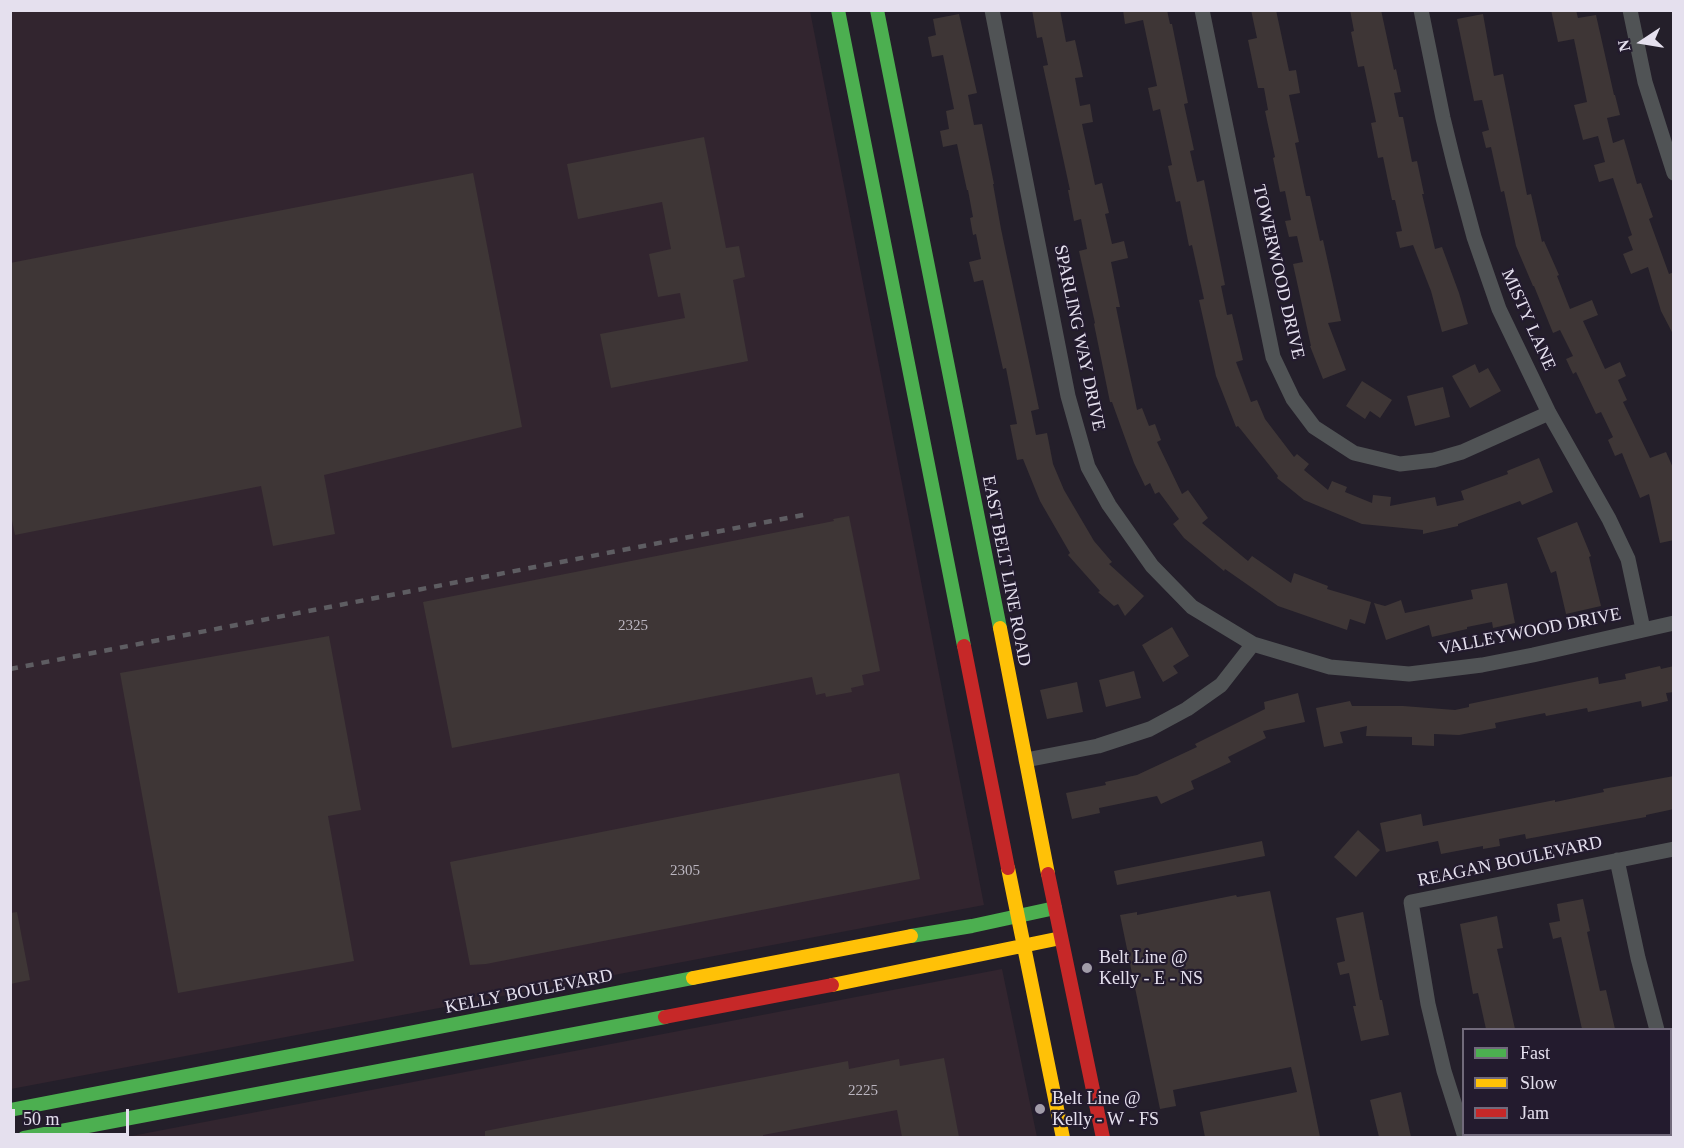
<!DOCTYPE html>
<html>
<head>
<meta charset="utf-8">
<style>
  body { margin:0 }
  #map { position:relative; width:1684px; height:1148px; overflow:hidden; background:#241f2a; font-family:Georgia,serif }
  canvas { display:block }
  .frame { position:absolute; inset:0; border:12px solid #e5e0ee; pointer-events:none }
  .legend { position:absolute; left:1462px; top:1028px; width:210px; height:108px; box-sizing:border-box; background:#231b2e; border:2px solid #716a7b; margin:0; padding:8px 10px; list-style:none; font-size:18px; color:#e5e0ee }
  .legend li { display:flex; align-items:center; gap:12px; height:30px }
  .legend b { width:30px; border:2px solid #716a7b }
  .north { position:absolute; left:1612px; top:12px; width:60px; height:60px; -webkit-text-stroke:4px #231b2e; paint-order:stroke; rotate:258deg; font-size:16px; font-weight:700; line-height:24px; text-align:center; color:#e5e0ee }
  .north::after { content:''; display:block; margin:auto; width:21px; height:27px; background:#e5e0ee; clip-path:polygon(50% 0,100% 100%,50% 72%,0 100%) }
  .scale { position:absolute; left:12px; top:1109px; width:117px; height:27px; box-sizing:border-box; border:3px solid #e5e0ee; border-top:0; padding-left:8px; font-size:18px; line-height:21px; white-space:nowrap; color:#e5e0ee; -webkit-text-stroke:4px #231b2e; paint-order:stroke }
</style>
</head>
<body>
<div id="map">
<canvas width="1684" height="1148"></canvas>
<div class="frame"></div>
<ul class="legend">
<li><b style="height:8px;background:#4caf50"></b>Fast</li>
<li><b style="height:8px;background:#ffc107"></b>Slow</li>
<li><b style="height:8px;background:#c62828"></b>Jam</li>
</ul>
<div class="north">N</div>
<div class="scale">50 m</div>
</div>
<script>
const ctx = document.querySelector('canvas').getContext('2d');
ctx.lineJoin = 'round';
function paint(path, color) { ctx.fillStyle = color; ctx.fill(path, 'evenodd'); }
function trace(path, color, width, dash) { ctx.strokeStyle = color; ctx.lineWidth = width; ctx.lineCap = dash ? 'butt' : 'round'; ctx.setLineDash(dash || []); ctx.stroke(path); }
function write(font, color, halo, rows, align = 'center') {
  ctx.font = font + ' Georgia,serif'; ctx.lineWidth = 4.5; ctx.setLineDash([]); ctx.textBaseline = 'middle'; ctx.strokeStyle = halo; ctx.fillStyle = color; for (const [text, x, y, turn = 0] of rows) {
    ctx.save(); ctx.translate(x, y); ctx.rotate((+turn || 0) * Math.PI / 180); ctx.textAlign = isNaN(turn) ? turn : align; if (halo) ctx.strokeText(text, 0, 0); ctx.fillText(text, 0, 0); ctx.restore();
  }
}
paint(new Path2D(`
  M 11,11 L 810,11 L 984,905 L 11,1089 Z
  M 1002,969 L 1037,1137 L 121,1138 Z`), '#32252f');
paint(new Path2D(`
  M 1032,10 L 1060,10 L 1066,42 L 1075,40 L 1083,77 L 1075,78 L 1080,106 L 1090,104 L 1093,122 L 1082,124 L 1095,185 L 1102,183 L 1109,213 L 1105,214 L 1112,244 L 1124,241 L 1128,258 L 1111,262 L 1120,307 L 1116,307 L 1137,410 L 1142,408 L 1149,426 L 1155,424 L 1161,440 L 1157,442 L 1182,494 L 1188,490 L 1208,518 L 1202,523 L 1248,561 L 1252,556 L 1291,583 L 1294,573 L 1328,586 L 1327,589 L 1371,602 L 1365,624 L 1350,619 L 1347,630 L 1278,606 L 1225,569 L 1224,571 L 1184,538 L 1173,524 L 1179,519 L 1159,492 L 1155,494 L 1150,483 L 1145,486 L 1134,463 L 1112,402 L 1110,402 L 1094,324 L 1095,323 L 1079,251 L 1087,249 L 1081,219 L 1074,221 L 1068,190 L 1070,190 L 1043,66 L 1048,65 L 1042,37 L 1037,38 Z
  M 1123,10 L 1167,10 L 1170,24 L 1172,24 L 1188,103 L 1184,104 L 1194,150 L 1190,151 L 1197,182 L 1204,180 L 1225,285 L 1221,286 L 1227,315 L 1232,314 L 1243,360 L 1236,362 L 1251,402 L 1257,400 L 1265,419 L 1294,457 L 1297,454 L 1309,464 L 1304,470 L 1328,490 L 1332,481 L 1347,487 L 1345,492 L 1372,503 L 1373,495 L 1391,497 L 1390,506 L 1435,497 L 1437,506 L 1464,500 L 1461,491 L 1508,474 L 1507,471 L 1539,458 L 1553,492 L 1522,505 L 1520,501 L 1458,524 L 1458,526 L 1423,534 L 1423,530 L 1362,524 L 1304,500 L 1277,478 L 1278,476 L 1238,426 L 1236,427 L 1216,376 L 1199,300 L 1204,299 L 1192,245 L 1189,246 L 1180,201 L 1176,202 L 1168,166 L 1172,165 L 1160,109 L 1153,111 L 1148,88 L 1157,86 L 1143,20 L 1125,24 Z
  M 1251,10 L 1276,10 L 1289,71 L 1296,70 L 1300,93 L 1289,95 L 1299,142 L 1295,143 L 1306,196 L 1310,196 L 1320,241 L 1323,240 L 1341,321 L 1328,323 L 1346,370 L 1323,379 L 1310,346 L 1311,346 L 1293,264 L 1303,262 L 1297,236 L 1289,237 L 1285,221 L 1291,220 L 1285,191 L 1280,192 L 1273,158 L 1275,157 L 1265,111 L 1268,110 L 1264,88 L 1258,88 L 1248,40 L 1257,38 Z
  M 1350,10 L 1381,10 L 1394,70 L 1396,69 L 1401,92 L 1394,93 L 1399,117 L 1403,117 L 1412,162 L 1417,161 L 1424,194 L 1422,194 L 1435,249 L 1442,247 L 1459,293 L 1468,324 L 1442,332 L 1431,291 L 1413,245 L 1400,248 L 1396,232 L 1402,231 L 1395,200 L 1392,200 L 1383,157 L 1378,158 L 1371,123 L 1376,122 L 1364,66 L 1358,67 L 1351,32 L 1354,31 Z
  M 1551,10 L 1576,10 L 1578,18 L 1596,15 L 1614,95 L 1615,95 L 1620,115 L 1607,118 L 1613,143 L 1624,139 L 1637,184 L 1641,183 L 1653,217 L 1649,219 L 1669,274 L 1674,272 L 1674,336 L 1661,311 L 1648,267 L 1631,274 L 1623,254 L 1633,250 L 1628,237 L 1632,235 L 1613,178 L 1599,182 L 1594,165 L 1605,162 L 1598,136 L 1583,140 L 1574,105 L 1587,102 L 1574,39 L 1558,42 Z
  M 959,14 L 977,93 L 968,95 L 974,125 L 982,124 L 994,184 L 993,184 L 1001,229 L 1039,409 L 1031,411 L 1036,435 L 1047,433 L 1053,464 L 1064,490 L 1094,541 L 1112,562 L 1109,564 L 1144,596 L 1125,616 L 1118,604 L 1114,606 L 1098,592 L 1100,591 L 1068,555 L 1070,553 L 1040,501 L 1023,459 L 1017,460 L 1010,425 L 1017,424 L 1006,368 L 1003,369 L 983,280 L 974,282 L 969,262 L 981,259 L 976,234 L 973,235 L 970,218 L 973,217 L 968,190 L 967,190 L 957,144 L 943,147 L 940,131 L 949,129 L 946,111 L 954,109 L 943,55 L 932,57 L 928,37 L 936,35 L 933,19 Z
  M 1483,14 L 1494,76 L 1503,74 L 1527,195 L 1531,194 L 1542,242 L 1544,241 L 1559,275 L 1557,276 L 1570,309 L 1592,300 L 1598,315 L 1583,321 L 1605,369 L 1620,362 L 1626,376 L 1618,380 L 1627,400 L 1623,402 L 1650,458 L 1666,452 L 1674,470 L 1674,540 L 1660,543 L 1649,494 L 1640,498 L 1622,453 L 1615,456 L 1608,440 L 1613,437 L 1601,412 L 1596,414 L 1576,372 L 1573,374 L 1566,359 L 1573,356 L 1560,330 L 1553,333 L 1534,286 L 1533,286 L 1516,246 L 1504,191 L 1501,192 L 1491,147 L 1486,148 L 1482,132 L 1489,130 L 1482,100 L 1474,101 L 1457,19 Z
  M 704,137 L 726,248 L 739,246 L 745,277 L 733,280 L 748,361 L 611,388 L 600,334 L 685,318 L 680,293 L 658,297 L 649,254 L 671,249 L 662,202 L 578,219 L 567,164 Z
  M 473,173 L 522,427 L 324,475 L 335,534 L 273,546 L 261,486 L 15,535 L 10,511 L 10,263 Z
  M 1475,364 L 1479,373 L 1488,368 L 1501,391 L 1470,408 L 1452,376 Z
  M 1362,381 L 1392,400 L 1380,418 L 1370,411 L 1365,419 L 1346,406 Z
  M 1443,387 L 1450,417 L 1415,426 L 1407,396 Z
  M 849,516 L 880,671 L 862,675 L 864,685 L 851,688 L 852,692 L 826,697 L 825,693 L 816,695 L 812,677 L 452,748 L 423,602 L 834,521 L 833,519 Z
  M 1577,522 L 1591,556 L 1589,557 L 1601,606 L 1566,614 L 1556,571 L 1551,573 L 1537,538 Z
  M 1507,583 L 1515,623 L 1493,628 L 1492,622 L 1467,627 L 1467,629 L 1432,637 L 1429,625 L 1386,640 L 1374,603 L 1385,606 L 1401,600 L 1405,613 L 1473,599 L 1471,590 Z
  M 1172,627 L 1189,656 L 1173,666 L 1178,673 L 1163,682 L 1142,645 Z
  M 329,636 L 361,810 L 328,816 L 354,961 L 178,993 L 120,673 Z
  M 1660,666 L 1661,669 L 1674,666 L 1674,692 L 1666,693 L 1668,701 L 1642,707 L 1641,701 L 1588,712 L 1587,708 L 1546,716 L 1545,713 L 1495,723 L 1496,728 L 1459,735 L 1434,734 L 1434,746 L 1412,745 L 1412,737 L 1366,736 L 1367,726 L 1340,732 L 1343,743 L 1324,747 L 1316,708 L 1350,701 L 1352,706 L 1403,706 L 1455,710 L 1469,707 L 1469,704 L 1598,677 L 1599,684 L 1626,679 L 1625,674 Z
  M 1134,671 L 1141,698 L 1106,707 L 1099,680 Z
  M 1077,682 L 1083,712 L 1047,719 L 1040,690 Z
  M 1298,693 L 1305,722 L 1263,731 L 1266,738 L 1228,757 L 1231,762 L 1191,781 L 1194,789 L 1161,804 L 1157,796 L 1099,808 L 1100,813 L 1072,819 L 1066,793 L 1106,785 L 1105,782 L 1137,775 L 1197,747 L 1195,744 L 1265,709 L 1264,702 Z
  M 899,773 L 920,879 L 486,964 L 470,965 L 450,862 Z
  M 1674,776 L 1674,809 L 1646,815 L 1646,817 L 1526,839 L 1525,834 L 1499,839 L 1500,846 L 1483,849 L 1483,846 L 1441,854 L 1438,841 L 1386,852 L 1380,823 L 1421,814 L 1423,826 L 1555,800 L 1555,802 L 1604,792 L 1603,789 Z
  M 1358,830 L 1380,850 L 1356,877 L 1334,857 Z
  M 1262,841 L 1265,856 L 1117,885 L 1114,871 Z
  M 1270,891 L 1320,1137 L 1205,1137 L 1200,1112 L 1297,1092 L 1291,1067 L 1173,1090 L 1176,1106 L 1160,1109 L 1120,915 L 1137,912 L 1137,915 L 1236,895 L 1237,897 Z
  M 1583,899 L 1590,931 L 1587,932 L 1600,991 L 1606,990 L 1615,1029 L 1582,1029 L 1561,937 L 1553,939 L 1549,923 L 1560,921 L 1557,904 Z
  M 17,912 L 30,980 L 10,984 L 10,913 Z
  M 1363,912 L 1380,1000 L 1382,1000 L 1389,1035 L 1361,1041 L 1353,1006 L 1356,1006 L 1349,973 L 1340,975 L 1337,963 L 1345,961 L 1336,918 Z
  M 1497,916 L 1503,948 L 1497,949 L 1515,1029 L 1486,1029 L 1478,993 L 1473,994 L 1460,924 Z
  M 944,1058 L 959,1137 L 902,1137 L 897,1110 L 763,1135 L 763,1137 L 485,1137 L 485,1131 L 848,1061 L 849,1069 L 899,1059 L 900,1066 Z
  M 1401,1092 L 1411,1137 L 1379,1137 L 1370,1100 Z`), '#3e3636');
trace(new Path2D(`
  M 992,10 L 1068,396 L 1088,467 L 1109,505 L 1152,566 L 1192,607 L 1253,644 L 1330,667 L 1409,674 L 1482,665 L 1533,655 L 1674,623
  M 1202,10 L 1273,357 L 1293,399 L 1314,427 L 1354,453 L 1400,464 L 1434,460 L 1462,452 L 1549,413
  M 1421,10 L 1443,118 L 1454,163 L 1474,237 L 1499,309 L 1549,413 L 1609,519 L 1628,559 L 1643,629
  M 1630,10 L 1645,82 L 1674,173
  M 1026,760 L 1098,746 L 1150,729 L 1187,709 L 1221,685 L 1253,644
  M 1617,860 L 1638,958 L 1657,1030
  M 1670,1070 L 1674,1079
  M 1464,1134 L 1444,1071 L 1428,1004 L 1411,902 L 1674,849`), '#505355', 15);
trace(new Path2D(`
  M 838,10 L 964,646
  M 877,10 L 1000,628
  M 911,936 L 972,926 L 1055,908
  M 10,1110 L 693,978
  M 24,1138 L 665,1017`), '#4caf50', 14);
trace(new Path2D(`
  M 1000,628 L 1048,874
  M 1008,868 L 1063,1138
  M 693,978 L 911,936
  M 832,985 L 1061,938`), '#ffc107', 14);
trace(new Path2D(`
  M 964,646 L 1008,868
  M 1048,874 L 1103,1138
  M 665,1017 L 832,985`), '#c62828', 14);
trace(new Path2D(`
  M 10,669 L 808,514`), '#5e5d62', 4.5, [8, 8]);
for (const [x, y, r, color] of [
  [1087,968,6,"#a19ca9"],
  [1040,1109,6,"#a19ca9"]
]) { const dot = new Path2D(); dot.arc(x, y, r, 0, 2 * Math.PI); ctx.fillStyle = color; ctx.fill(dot); trace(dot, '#231b2e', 2); }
write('15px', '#bbb6c0', null, [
  ["2325",633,626],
  ["2305",685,871],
  ["2225",863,1091]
]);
write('18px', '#e5e0ee', '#231b2e', [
  ["TOWERWOOD DRIVE",1278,272,77],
  ["MISTY LANE",1528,320,66],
  ["SPARLING WAY DRIVE",1079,338,78],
  ["EAST BELT LINE ROAD",1006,571,79],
  ["VALLEYWOOD DRIVE",1530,632,-11],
  ["REAGAN BOULEVARD",1510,862,-12],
  ["KELLY BOULEVARD",529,992,-11]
]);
write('18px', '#e5e0ee', '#231b2e', [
  ["Belt Line @",1099,958],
  ["Kelly - E - NS",1099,979],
  ["Belt Line @",1052,1099],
  ["Kelly - W - FS",1052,1120]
], 'left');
</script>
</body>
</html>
